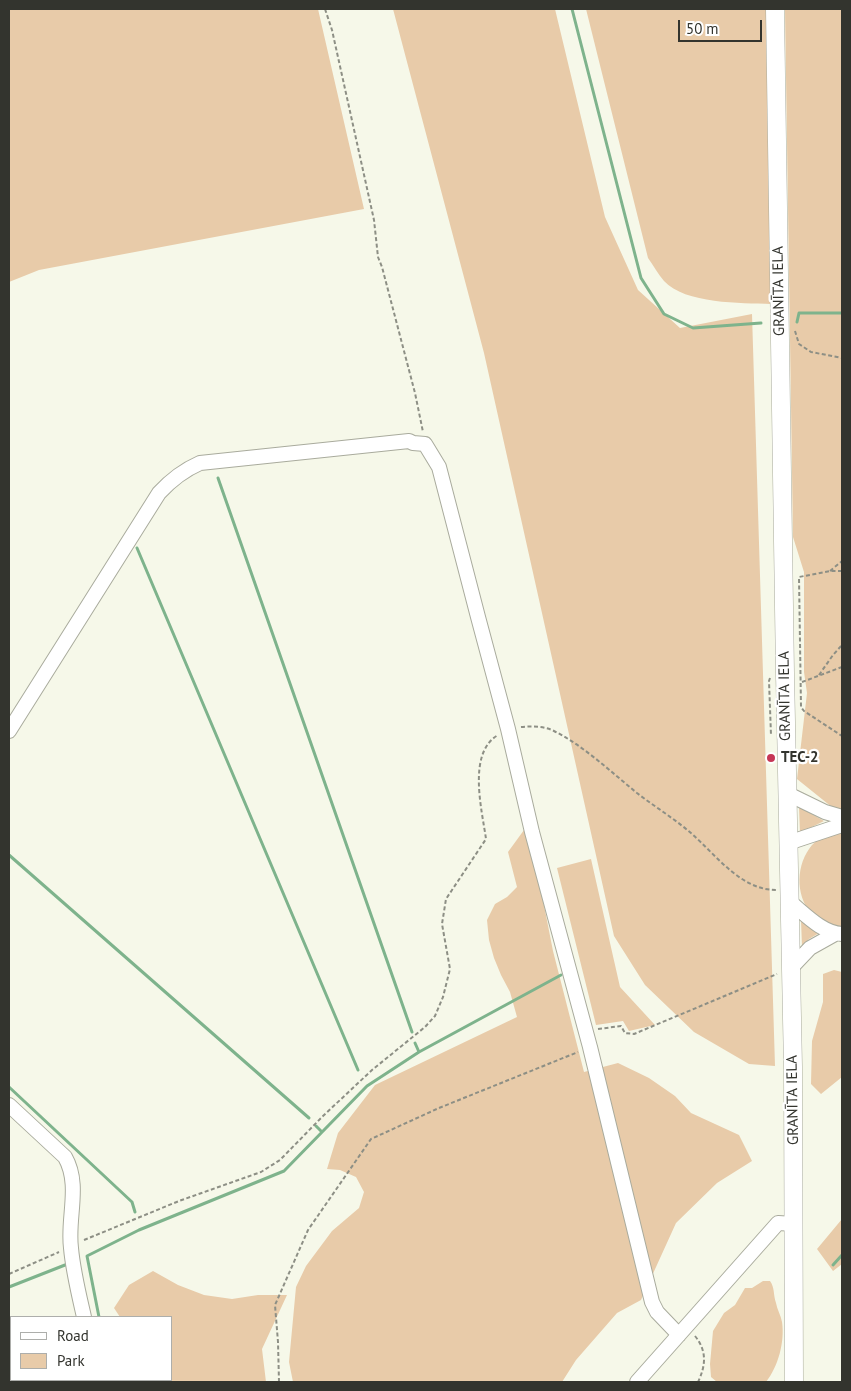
<!DOCTYPE html>
<html>
<head>
<meta charset="utf-8">
<style>
  body { margin:0 }
  #map { position:relative; width:851px; height:1391px; overflow:hidden; background:#f6f8e9; font-family:"PT Sans",sans-serif }
  canvas { display:block }
  .frame { position:absolute; inset:0; border:10px solid #33342e; pointer-events:none }
  .legend { position:absolute; left:10px; top:1316px; width:162px; height:65px; box-sizing:border-box; background:#fff; border:1px solid #adaeab; margin:0; padding:6px 9px; list-style:none; font-size:15px; color:#33342e }
  .legend li { display:flex; align-items:center; gap:10px; height:25px }
  .legend b { width:25px; border:1px solid #adaeab }
  .scale { position:absolute; left:678px; top:20px; width:84px; height:22px; box-sizing:border-box; border:2px solid #33342e; border-top:0; padding-left:6px; font-size:15px; line-height:18px; white-space:nowrap; color:#33342e; -webkit-text-stroke:4px #fff; paint-order:stroke }
</style>
</head>
<body>
<div id="map">
<canvas width="851" height="1391"></canvas>
<div class="frame"></div>
<ul class="legend">
<li><b style="height:6px;background:#fff"></b>Road</li>
<li><b style="height:14px;background:#e8cba9"></b>Park</li>
</ul>
<div class="scale">50 m</div>
</div>
<script>
const ctx = document.querySelector('canvas').getContext('2d');
ctx.lineJoin = 'round';
function paint(path, color) { ctx.fillStyle = color; ctx.fill(path, 'evenodd'); }
function trace(path, color, width, dash) { ctx.strokeStyle = color; ctx.lineWidth = width; ctx.lineCap = dash ? 'butt' : 'round'; ctx.setLineDash(dash || []); ctx.stroke(path); }
function write(font, color, halo, rows, align = 'center') {
  ctx.font = font + ' "PT Sans",sans-serif'; ctx.lineWidth = 4.5; ctx.setLineDash([]); ctx.textBaseline = 'middle'; ctx.strokeStyle = halo; ctx.fillStyle = color; for (const [text, x, y, turn = 0] of rows) {
    ctx.save(); ctx.translate(x, y); ctx.rotate((+turn || 0) * Math.PI / 180); ctx.textAlign = isNaN(turn) ? turn : align; if (halo) ctx.strokeText(text, 0, 0); ctx.fillText(text, 0, 0); ctx.restore();
  }
}
paint(new Path2D(`
  M 9,9 L 318,9 L 364,209 L 39,270 L 9,282 Z
  M 393,9 L 555,9 L 605,217 L 638,290 L 680,328 L 752,314 L 775,1066 L 749,1064 L 694,1032 L 645,985 L 614,936 L 484,353 Z
  M 586,9 L 766,9 L 771,304 C 741,303 685,304 664,281 C 658,274 653,265 648,258 Z
  M 785,9 L 842,9 L 842,812 L 838,812 L 797,779 L 807,693 L 804,672 L 804,572 L 793,537 Z
  M 799,807 L 824,821 L 800,833 Z
  M 842,828 L 842,928 C 831,925 819,922 811,913 C 795,895 796,864 812,845 C 820,836 832,833 842,828 Z
  M 524,830 L 540,885 L 553,951 L 584,1072 L 618,1063 L 649,1078 L 675,1096 L 691,1113 L 739,1135 L 752,1161 L 717,1183 L 676,1223 L 641,1300 L 617,1313 L 576,1360 L 562,1382 L 293,1382 L 289,1362 L 296,1287 L 306,1266 L 332,1231 L 359,1208 L 364,1192 L 356,1177 L 340,1170 L 327,1169 L 338,1133 L 375,1085 L 517,1017 L 510,992 L 501,975 L 494,958 L 489,940 L 487,920 L 495,904 L 507,897 L 517,887 L 508,852 Z
  M 591,859 L 620,987 L 655,1025 L 629,1031 L 623,1021 L 596,1025 L 557,868 Z
  M 801,920 L 819,933 L 809,939 L 802,947 Z
  M 834,970 L 842,972 L 842,1077 L 821,1094 L 811,1084 L 812,1041 L 823,1002 L 823,974 Z
  M 842,1219 L 842,1264 L 833,1271 L 817,1249 Z
  M 153,1271 L 178,1285 L 204,1295 L 232,1299 L 258,1295 L 287,1295 L 262,1349 L 266,1382 L 149,1382 L 148,1380 L 171,1380 L 171,1317 L 120,1317 L 114,1308 L 129,1285 Z
  M 763,1281 L 770,1281 C 775,1288 773,1294 776,1303 C 777,1309 781,1316 782,1322 C 785,1342 778,1367 766,1382 L 717,1382 L 711,1377 L 710,1364 L 713,1331 L 724,1313 L 735,1305 L 745,1288 L 752,1288 Z`), '#e8cba9');
paint(new Path2D(`
  M 11,1351 L 11,1380 L 30,1380 L 31,1382 L 9,1382 L 9,1352 Z`), '#7eb38c');
trace(new Path2D(`
  M 572,9 L 641,278 L 664,314 L 693,328 L 761,323
  M 797,322 L 799,313 L 842,313
  M 218,478 L 412,1032
  M 137,548 L 358,1070
  M 9,855 L 309,1118
  M 415,1043 L 419,1052
  M 9,1087 L 132,1202 L 135,1212
  M 316,1126 L 322,1132
  M 833,1265 L 842,1255
  M 9,1287 L 65,1265
  M 99,1317 L 87,1256 L 139,1230 L 284,1171 L 367,1086 L 419,1052 L 561,975
  M 112,1380 L 112,1382`), '#7eb38c', 3);
const minor = new Path2D(`
  M 9,731 L 159,493 C 171,480 184,470 200,463 L 409,441 L 413,443 L 425,444 L 439,467 L 478,617 L 508,729 L 532,832 L 590,1047 L 652,1302 L 657,1312 L 679,1335
  M 788,794 L 825,812 L 842,817
  M 788,843 L 842,825
  M 790,902 C 805,914 822,933 842,934
  M 791,968 L 810,948 L 835,934
  M 9,1105 L 65,1157 C 81,1185 67,1218 71,1248 C 73,1271 79,1295 84,1317
  M 95,1380 L 96,1382
  M 637,1382 L 778,1223 L 794,1224`);
const major = new Path2D(`
  M 775,9 L 785,673 L 793,1067 L 794,1382`);
trace(minor, '#a9ab9d', 16);
trace(major, '#a9ab9d', 19);
trace(new Path2D(`
  M 325,9 L 332,30 L 374,220 L 378,257 L 382,267 L 415,393 L 423,432
  M 795,331 L 799,344 L 811,352 L 842,358
  M 830,571 L 842,561
  M 842,571 L 830,571 L 799,577 L 801,707 L 804,711 L 842,736
  M 819,675 L 833,655 L 842,645
  M 770,678 L 769,681 L 771,735
  M 802,682 L 842,667
  M 521,727 C 532,726 544,726 554,731 C 584,746 611,772 637,793 C 655,807 675,819 692,834 C 717,856 741,890 776,890
  M 598,1029 L 621,1026 L 625,1033 L 634,1034 L 777,974
  M 84,1240 L 179,1201 L 261,1172 L 280,1160 L 323,1116 L 372,1070 L 425,1027 L 435,1016 L 443,997 L 450,969 L 442,924 L 446,899 L 486,839 C 482,810 467,753 498,735
  M 9,1274 L 59,1252
  M 695,1336 C 707,1351 706,1365 698,1382
  M 279,1382 L 278,1342 L 275,1305 L 308,1230 L 371,1139 L 439,1108 L 578,1052`), '#8d8f85', 2, [4, 2.5]);
trace(minor, '#fff', 14);
trace(major, '#fff', 18);
for (const [x, y, r, color] of [
  [771,758,5,"#c63656"]
]) { const dot = new Path2D(); dot.arc(x, y, r, 0, 2 * Math.PI); ctx.fillStyle = color; ctx.fill(dot); trace(dot, '#fff', 2); }
write('15px', '#33342e', '#fff', [
  ["GRANĪTA IELA",779,291,-91],
  ["GRANĪTA IELA",785,696,-91],
  ["GRANĪTA IELA",793,1100,-91]
]);
write('bold 15px', '#33342e', '#fff', [
  ["TEC-2",781,758]
], 'left');
</script>
</body>
</html>
